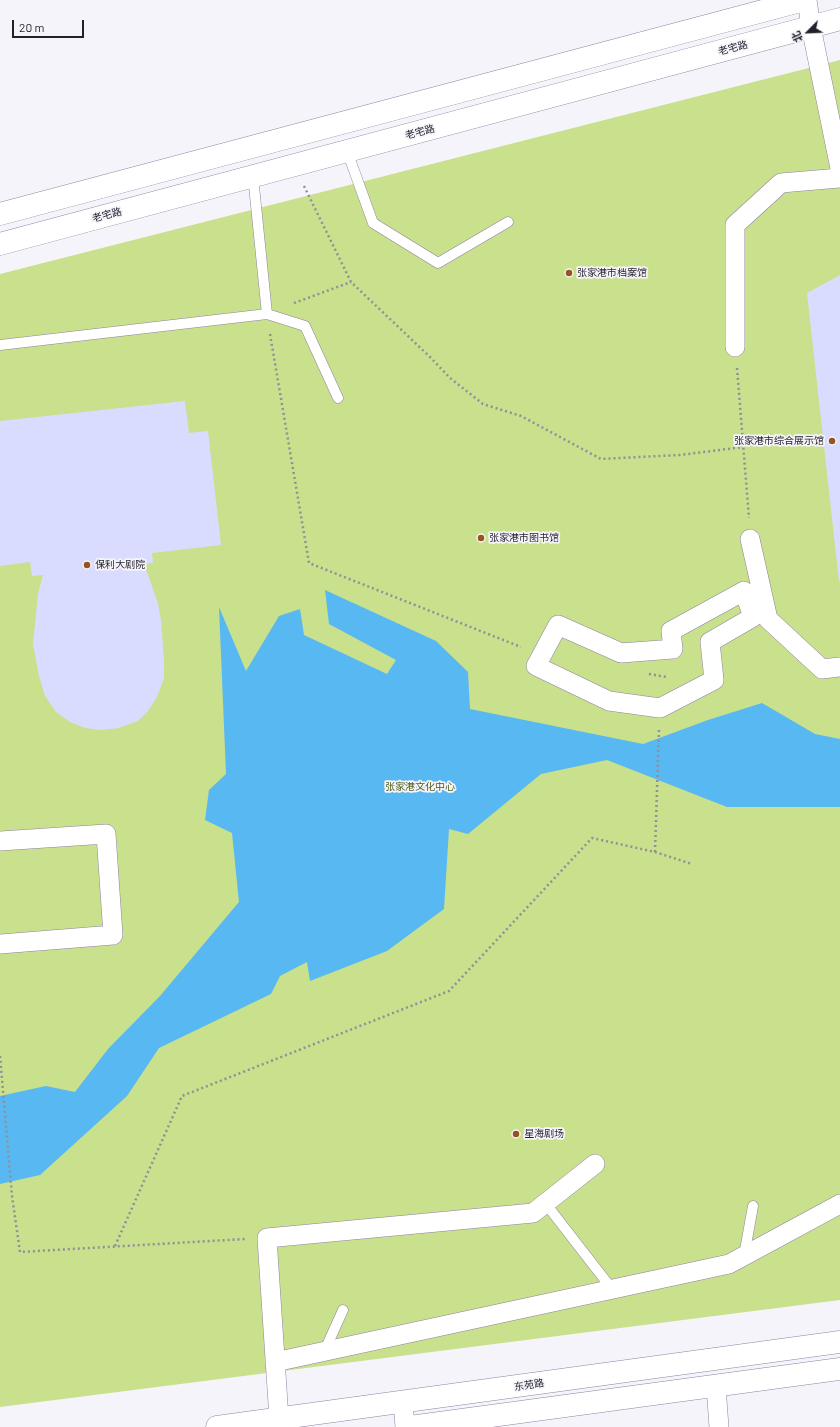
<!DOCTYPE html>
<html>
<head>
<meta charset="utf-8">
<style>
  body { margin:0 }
  #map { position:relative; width:840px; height:1427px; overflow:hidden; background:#f6f4fb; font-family:Barlow,"Noto Sans SC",sans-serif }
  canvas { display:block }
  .north { position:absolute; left:788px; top:12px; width:40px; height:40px; -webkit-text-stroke:3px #f6f4fb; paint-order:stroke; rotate:246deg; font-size:11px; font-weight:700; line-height:16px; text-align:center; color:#231f2b }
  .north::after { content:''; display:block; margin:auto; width:14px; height:18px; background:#231f2b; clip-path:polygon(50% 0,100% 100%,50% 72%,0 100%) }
  .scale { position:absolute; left:12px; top:20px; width:72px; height:18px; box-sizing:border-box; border:2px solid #231f2b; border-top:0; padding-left:5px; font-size:12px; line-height:14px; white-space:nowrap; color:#231f2b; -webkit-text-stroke:3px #f6f4fb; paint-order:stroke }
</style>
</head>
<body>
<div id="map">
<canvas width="840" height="1427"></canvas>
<div class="north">北</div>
<div class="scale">20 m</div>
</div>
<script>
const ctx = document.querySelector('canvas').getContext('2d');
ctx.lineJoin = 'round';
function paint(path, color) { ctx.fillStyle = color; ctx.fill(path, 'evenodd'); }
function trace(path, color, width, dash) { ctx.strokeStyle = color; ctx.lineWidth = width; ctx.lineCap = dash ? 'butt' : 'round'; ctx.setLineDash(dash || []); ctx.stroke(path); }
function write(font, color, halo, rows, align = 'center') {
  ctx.font = font + ' Barlow,"Noto Sans SC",sans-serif'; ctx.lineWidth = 3.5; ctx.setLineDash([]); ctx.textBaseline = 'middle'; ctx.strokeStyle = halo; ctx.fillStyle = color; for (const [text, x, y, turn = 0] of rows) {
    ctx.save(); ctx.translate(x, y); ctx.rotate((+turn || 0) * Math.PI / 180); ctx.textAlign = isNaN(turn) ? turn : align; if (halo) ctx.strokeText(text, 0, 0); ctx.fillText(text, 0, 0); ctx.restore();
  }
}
paint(new Path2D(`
  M 840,60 L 840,1300 L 0,1407 L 0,274 Z`), '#c9e08c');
paint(new Path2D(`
  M 325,590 L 436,641 L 468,672 L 470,709 L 643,744 L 708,720 L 762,703 L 815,734 L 840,739 L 840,807 L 727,807 L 607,760 L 541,774 L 468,834 L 449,829 L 444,909 L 387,951 L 310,981 L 307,962 L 280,976 L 271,994 L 159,1048 L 127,1096 L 40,1175 L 0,1184 L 0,1096 L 46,1086 L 75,1092 L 108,1049 L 160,996 L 239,902 L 232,833 L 205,820 L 209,790 L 226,774 L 219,607 L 246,671 L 279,616 L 300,609 L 304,635 L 387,674 L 396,660 L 329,624 Z`), '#58b8f2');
paint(new Path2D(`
  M 840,275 L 840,581 L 839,581 L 807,293 Z
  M 185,401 L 189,433 L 208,431 L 221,545 L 152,553 L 153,563 L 144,564 L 158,603 L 161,620 L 164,661 L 164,678 L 157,697 L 148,711 L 138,721 L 119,728 L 101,730 L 85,728 L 70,722 L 56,712 L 45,696 L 39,676 L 33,644 L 38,594 L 43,575 L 32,576 L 30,562 L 0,566 L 0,421 Z`), '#dadcff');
const lane = new Path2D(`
  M 347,151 L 373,223 L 438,263 L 508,222
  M 267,314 L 305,326 L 338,398
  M 0,345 L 267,314 L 253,176
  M 546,1204 L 612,1289
  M 744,1256 L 753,1206
  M 324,1352 L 343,1310`);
const street = new Path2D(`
  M 807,0 L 811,27 L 840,168
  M 735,347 L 735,225 L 781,183 L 840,178
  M 750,539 L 768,619 L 822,669 L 840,667
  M 744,591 L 753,617 L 710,642 L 714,680 L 660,708 L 609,701 L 536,666 L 558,625 L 621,653 L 673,649 L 671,631 Z
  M 0,841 L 106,834 L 113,935 L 0,944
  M 275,1362 L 729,1264 L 840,1204
  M 716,1386 L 719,1427
  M 403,1402 L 405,1427
  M 279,1419 L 267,1238 L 533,1213 L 595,1164`);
const secondary = new Path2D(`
  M 0,214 L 804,0
  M 0,244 L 840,19
  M 217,1427 L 840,1342
  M 410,1427 L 840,1369`);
trace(lane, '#8e82a1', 11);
trace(street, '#8e82a1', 20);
trace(secondary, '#8e82a1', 23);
trace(new Path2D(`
  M 304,186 L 351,282 L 430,357 L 450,378 L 483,404 L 521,416 L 601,459 L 680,455 L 743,447
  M 294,303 L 351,282
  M 270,334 L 309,563 L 521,647
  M 737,368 L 749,518
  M 649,674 L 667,677
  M 655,852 L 659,729
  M 0,1056 L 12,1196 L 20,1252 L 245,1239
  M 115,1246 L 182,1096 L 449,991 L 592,838 L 655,852 L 692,864`), '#928f98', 2.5, [2, 3]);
trace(lane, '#fff', 10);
trace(street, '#fff', 19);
trace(secondary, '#fff', 22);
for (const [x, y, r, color] of [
  [569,273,4,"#95541f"],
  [832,441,4,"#95541f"],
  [481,538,4,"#95541f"],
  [87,565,4,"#95541f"],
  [516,1134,4,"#95541f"]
]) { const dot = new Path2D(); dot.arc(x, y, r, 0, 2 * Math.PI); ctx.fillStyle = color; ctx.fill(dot); trace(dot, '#f6f4fb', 1.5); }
write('10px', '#231f2b', '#f6f4fb', [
  ["老宅路",733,48,-15],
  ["老宅路",420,132,-15],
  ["老宅路",107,215,-15],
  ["东苑路",529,1385,-8]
]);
write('10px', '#231f2b', '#f6f4fb', [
  ["张家港市档案馆",577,273],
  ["张家港市综合展示馆",824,441,"right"],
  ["张家港市图书馆",489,538],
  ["保利大剧院",95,565],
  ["星海剧场",524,1134]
], 'left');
write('10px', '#4f5e1c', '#f6f4fb', [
  ["张家港文化中心",420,787]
]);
</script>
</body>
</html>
